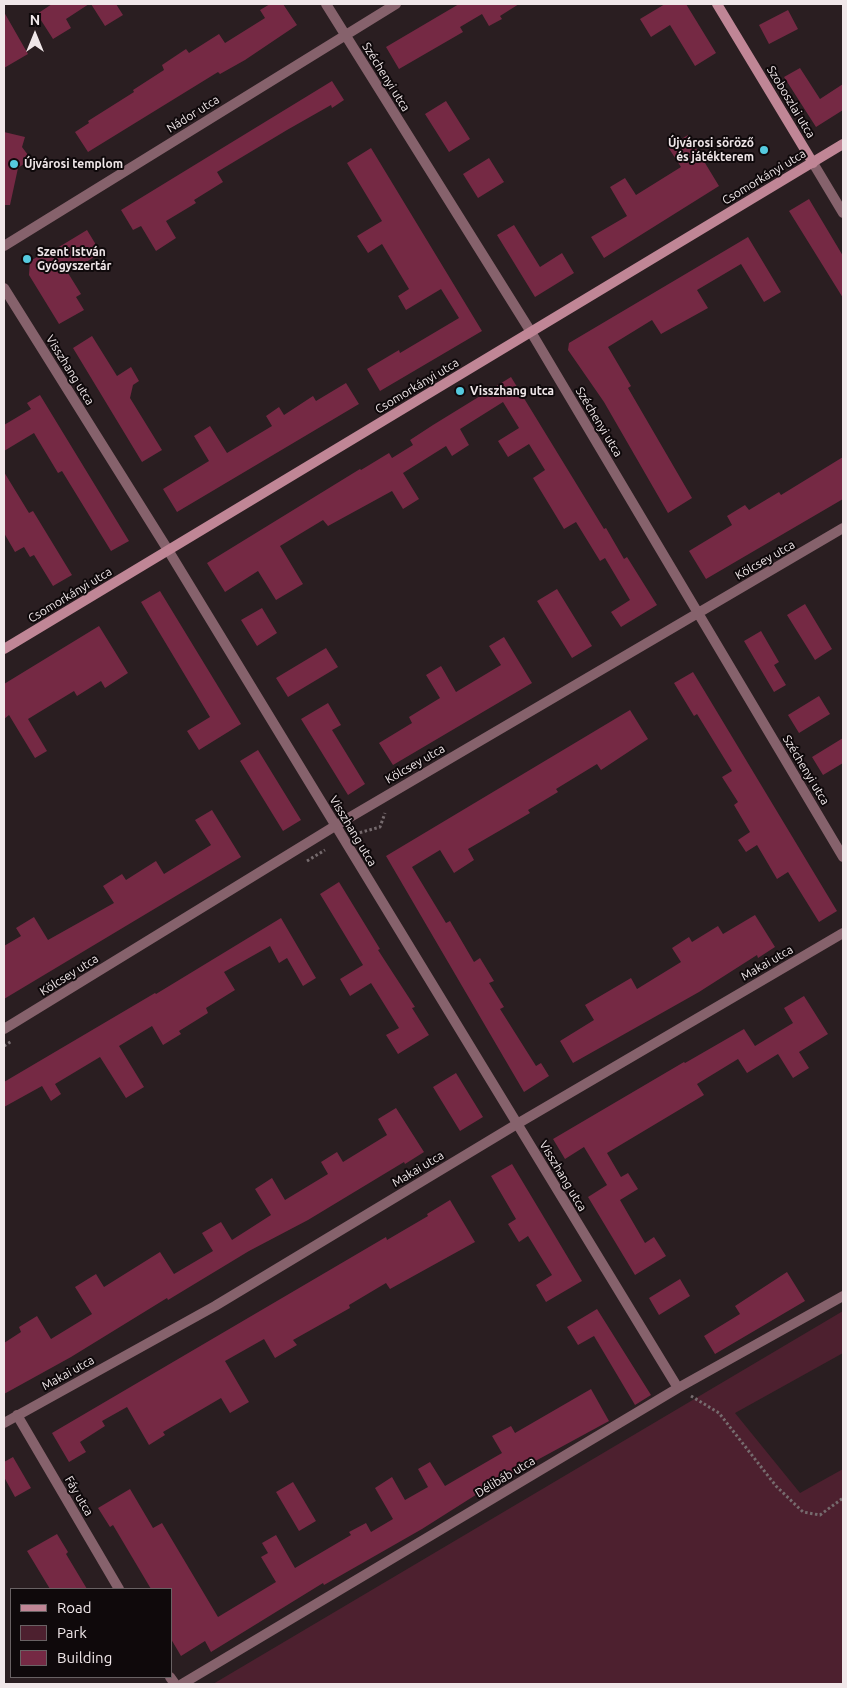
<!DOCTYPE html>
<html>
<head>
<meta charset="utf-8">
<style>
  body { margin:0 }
  #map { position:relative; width:847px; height:1688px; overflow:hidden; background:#2a1e21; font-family:Ubuntu,sans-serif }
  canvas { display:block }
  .frame { position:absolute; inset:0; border:5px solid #f0e7e9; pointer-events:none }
  .legend { position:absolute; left:10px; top:1588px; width:162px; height:90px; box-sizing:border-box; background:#0f090b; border:1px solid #696264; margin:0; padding:6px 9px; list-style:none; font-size:15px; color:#f0e7e9 }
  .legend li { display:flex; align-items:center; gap:10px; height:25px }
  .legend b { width:25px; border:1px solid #696264 }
  .north { position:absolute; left:10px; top:10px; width:50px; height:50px; -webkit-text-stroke:4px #0f090b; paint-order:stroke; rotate:0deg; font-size:14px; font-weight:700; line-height:20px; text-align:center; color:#f0e7e9 }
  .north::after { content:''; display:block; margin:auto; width:18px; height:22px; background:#f0e7e9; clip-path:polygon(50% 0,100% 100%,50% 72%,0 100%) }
</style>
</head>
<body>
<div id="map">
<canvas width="847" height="1688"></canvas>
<div class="frame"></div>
<ul class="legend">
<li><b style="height:6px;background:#c08696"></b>Road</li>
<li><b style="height:14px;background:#4d202f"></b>Park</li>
<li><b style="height:14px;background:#752944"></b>Building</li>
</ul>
<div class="north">N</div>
</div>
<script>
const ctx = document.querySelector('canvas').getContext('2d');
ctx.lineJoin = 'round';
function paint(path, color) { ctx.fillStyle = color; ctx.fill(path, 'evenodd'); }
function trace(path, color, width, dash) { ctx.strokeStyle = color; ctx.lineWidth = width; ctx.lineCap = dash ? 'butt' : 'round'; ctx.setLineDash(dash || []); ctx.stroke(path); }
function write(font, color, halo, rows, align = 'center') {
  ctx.font = font + ' Ubuntu,sans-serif'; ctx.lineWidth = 4; ctx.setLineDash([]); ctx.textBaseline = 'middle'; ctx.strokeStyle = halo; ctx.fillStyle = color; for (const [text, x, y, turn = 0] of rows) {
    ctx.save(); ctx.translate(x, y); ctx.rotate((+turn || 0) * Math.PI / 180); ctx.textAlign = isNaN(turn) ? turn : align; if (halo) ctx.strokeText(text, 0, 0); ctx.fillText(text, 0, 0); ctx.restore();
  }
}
paint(new Path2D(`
  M 843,1311 L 843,1353 L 735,1413 L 800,1493 L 843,1469 L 843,1684 L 213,1684 Z`), '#4d202f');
paint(new Path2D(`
  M 52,4 L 89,4 L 66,19 L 71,28 L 53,39 L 37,14 Z
  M 91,4 L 116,4 L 123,15 L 105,26 Z
  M 270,4 L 283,4 L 297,25 L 245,60 L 220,74 L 218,72 L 88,152 L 75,132 L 89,123 L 88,121 L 134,92 L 133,90 L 164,70 L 162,65 L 186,49 L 189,53 L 219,34 L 225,43 L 265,18 L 260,10 Z
  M 459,4 L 519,4 L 500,16 L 502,19 L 489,26 L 482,14 L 460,27 L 463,32 L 399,69 L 386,47 Z
  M 665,4 L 686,4 L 716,53 L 695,66 L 670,25 L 651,37 L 640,19 Z
  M 788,10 L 798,29 L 769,44 L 759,25 Z
  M 4,12 L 28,54 L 4,68 Z
  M 800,68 L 820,99 L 843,84 L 843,110 L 816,127 L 784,77 Z
  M 332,81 L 344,100 L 332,108 L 331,105 L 287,130 L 217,172 L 223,182 L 194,200 L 196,203 L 166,221 L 176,238 L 156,251 L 141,226 L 133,230 L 121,210 Z
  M 446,101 L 470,139 L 449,152 L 425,114 Z
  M 4,132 L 25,137 L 22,147 L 31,159 L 18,168 L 10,205 L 4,205 Z
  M 688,135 L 719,186 L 604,258 L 591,237 L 627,216 L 610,187 L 625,178 L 636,195 L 681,167 L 668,147 Z
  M 371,148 L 482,331 L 380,391 L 367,369 L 399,350 L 400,353 L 459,318 L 441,289 L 406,310 L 398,296 L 409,289 L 382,244 L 368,253 L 357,236 L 382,221 L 347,163 Z
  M 489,158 L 504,182 L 478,198 L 463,174 Z
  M 809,199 L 843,256 L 843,298 L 789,211 Z
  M 514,225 L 540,267 L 562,253 L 574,273 L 535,297 L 497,235 Z
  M 87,230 L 101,253 L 68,273 L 81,294 L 76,297 L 84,310 L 59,324 L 29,275 L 30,261 L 48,251 L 49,253 Z
  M 748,237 L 781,292 L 764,302 L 741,264 L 697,290 L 708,308 L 661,334 L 652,320 L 608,347 L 631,386 L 628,388 L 692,498 L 668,513 L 604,402 L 568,350 L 569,343 Z
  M 92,336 L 117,376 L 131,367 L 139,381 L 133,385 L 130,398 L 162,450 L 142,462 L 73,348 Z
  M 511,377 L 604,529 L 606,528 L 624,559 L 627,557 L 657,605 L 621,627 L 611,612 L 630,600 L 605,558 L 600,561 L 576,522 L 564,529 L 533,478 L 545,470 L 529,444 L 508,457 L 498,441 L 519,428 L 503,402 L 460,429 L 469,445 L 452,456 L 446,446 L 403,473 L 419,499 L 403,509 L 392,491 L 328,526 L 323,520 L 280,546 L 303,584 L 276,600 L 258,571 L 225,592 L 207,563 L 360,469 L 361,470 L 389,453 L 392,458 L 413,445 L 410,440 L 433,425 Z
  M 346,383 L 359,404 L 177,512 L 163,489 L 209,461 L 194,436 L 210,426 L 227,453 L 272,426 L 266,416 L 279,407 L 284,415 L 313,396 L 316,401 Z
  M 40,395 L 129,541 L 111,551 L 62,471 L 58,473 L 34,433 L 4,451 L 4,425 L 31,409 L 27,403 Z
  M 843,457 L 843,499 L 706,579 L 689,551 L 732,525 L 727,516 L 745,505 L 749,510 L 779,492 L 781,495 Z
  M 4,472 L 29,513 L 33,511 L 72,575 L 53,586 L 34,555 L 30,557 L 24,547 L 15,552 L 4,533 Z
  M 557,589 L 592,646 L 572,658 L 537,601 Z
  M 160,591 L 241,724 L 199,750 L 187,731 L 210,717 L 141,602 Z
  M 805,604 L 832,649 L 815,660 L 787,615 Z
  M 262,608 L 277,633 L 257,646 L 241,620 Z
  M 99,626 L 128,673 L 105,688 L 101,681 L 77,696 L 74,691 L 28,719 L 47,751 L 35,758 L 9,715 L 4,719 L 4,684 Z
  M 761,631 L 779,662 L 774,665 L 786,685 L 774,692 L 744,641 Z
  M 504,637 L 532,683 L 393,765 L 379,743 L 412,723 L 409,717 L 440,698 L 426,675 L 441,666 L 456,692 L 501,665 L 489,646 Z
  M 326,648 L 338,667 L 288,697 L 276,678 Z
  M 693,672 L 837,911 L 819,922 L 788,872 L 777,879 L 757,845 L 746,852 L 738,840 L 750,832 L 734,805 L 738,802 L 722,777 L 732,771 L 697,714 L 694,716 L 674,683 Z
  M 819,696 L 830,714 L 799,733 L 788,715 Z
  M 328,703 L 341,725 L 332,730 L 365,784 L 348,795 L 301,719 Z
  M 630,710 L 648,739 L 601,770 L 597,764 L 556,789 L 558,792 L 528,810 L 530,813 L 468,849 L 474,860 L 454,873 L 440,850 L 412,867 L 446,923 L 450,921 L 474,962 L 480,958 L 494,981 L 489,983 L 504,1007 L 500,1009 L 536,1066 L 541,1063 L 549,1076 L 524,1092 L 386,856 Z
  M 843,738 L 843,763 L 823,775 L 812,757 Z
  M 258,750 L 301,820 L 283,831 L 240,761 Z
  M 212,810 L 241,857 L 4,999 L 4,946 L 21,936 L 16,928 L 34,917 L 48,940 L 114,903 L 103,886 L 122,874 L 126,880 L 156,861 L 164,874 L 211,845 L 195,820 Z
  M 339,882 L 380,949 L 378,950 L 415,1007 L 412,1008 L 429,1035 L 398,1054 L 386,1035 L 399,1028 L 371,983 L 350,996 L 340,979 L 363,965 L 320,894 Z
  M 755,915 L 775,947 L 758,958 L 757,955 L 699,992 L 573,1063 L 560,1041 L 594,1020 L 585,1005 L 631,978 L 637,989 L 681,962 L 672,948 L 689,937 L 692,942 L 718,926 L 723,934 Z
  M 281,918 L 316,978 L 303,986 L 287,958 L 279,963 L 270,946 L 224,972 L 235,990 L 206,1008 L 208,1013 L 179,1031 L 181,1034 L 163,1045 L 152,1026 L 119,1046 L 144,1087 L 126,1098 L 100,1057 L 55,1084 L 61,1094 L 51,1101 L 42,1086 L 4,1107 L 4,1082 L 155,993 L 156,994 Z
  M 804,996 L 828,1034 L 799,1052 L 809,1068 L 793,1078 L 778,1054 L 747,1073 L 738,1059 L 697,1084 L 704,1095 L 607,1153 L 621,1177 L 628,1173 L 638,1189 L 620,1200 L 645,1243 L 654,1237 L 666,1256 L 635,1275 L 588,1197 L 607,1185 L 584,1147 L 565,1159 L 553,1139 L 684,1062 L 685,1063 L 744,1029 L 755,1046 L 793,1023 L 784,1008 Z
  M 456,1073 L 483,1117 L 460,1131 L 433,1087 Z
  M 396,1108 L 424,1152 L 405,1164 L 404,1162 L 308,1220 L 249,1251 L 168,1300 L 167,1298 L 71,1357 L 4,1394 L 4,1343 L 21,1332 L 19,1327 L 37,1316 L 51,1339 L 92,1314 L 75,1287 L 96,1274 L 104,1287 L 160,1252 L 174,1274 L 213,1251 L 202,1233 L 221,1222 L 232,1240 L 271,1215 L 255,1189 L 272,1178 L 285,1200 L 328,1174 L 321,1162 L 337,1152 L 343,1162 L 387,1135 L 378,1119 Z
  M 512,1164 L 582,1281 L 546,1302 L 536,1285 L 552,1275 L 528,1236 L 519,1242 L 508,1224 L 516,1219 L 491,1176 Z
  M 450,1200 L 475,1242 L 390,1289 L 386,1283 L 349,1305 L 350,1308 L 293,1340 L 297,1345 L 275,1358 L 264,1339 L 225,1361 L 249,1402 L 230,1413 L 221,1398 L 163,1432 L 165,1435 L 149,1445 L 127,1407 L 102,1421 L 105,1426 L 80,1442 L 86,1452 L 69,1462 L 52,1433 L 386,1237 L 387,1240 L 428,1216 L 427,1214 Z
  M 787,1272 L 805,1301 L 715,1354 L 704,1336 L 740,1314 L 735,1306 Z
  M 680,1279 L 690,1296 L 659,1315 L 649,1298 Z
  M 597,1309 L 651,1395 L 635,1405 L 594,1336 L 578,1345 L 567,1327 Z
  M 591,1389 L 609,1421 L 493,1484 L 422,1529 L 324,1585 L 323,1583 L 211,1652 L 205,1641 L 181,1656 L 171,1639 L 171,1589 L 151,1589 L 113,1525 L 110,1527 L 98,1508 L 130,1489 L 153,1528 L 162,1523 L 218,1617 L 276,1582 L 261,1557 L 268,1553 L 262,1543 L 276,1535 L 295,1568 L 351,1535 L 349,1532 L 366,1523 L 371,1532 L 393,1519 L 375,1488 L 392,1477 L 405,1500 L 428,1487 L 418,1469 L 430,1462 L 445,1486 L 502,1453 L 492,1436 L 511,1426 L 515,1433 Z
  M 13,1457 L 31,1488 L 15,1497 L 4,1477 L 4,1462 Z
  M 293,1482 L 316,1521 L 299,1531 L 276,1492 Z
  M 57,1534 L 68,1552 L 66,1554 L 87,1589 L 50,1589 L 27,1551 Z`), '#752944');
trace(new Path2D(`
  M 355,834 L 380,827 L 385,813
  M 307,861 L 325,850
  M 4,1046 L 12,1041
  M 691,1396 L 719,1413 L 776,1486 L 803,1512 L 820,1515 L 843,1498`), '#766b6e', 3, [2.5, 2.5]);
trace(new Path2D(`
  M 326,4 L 531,332 L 843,857
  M 813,163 L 843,213
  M 4,246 L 396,4
  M 4,288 L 168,550 L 678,1388
  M 4,1029 L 335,826 L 843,528
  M 17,1415 L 119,1589
  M 4,1423 L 215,1306 L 517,1124 L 843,933
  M 170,1677 L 175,1684
  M 182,1684 L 678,1388 L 843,1296`), '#86626c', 10);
trace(new Path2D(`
  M 717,4 L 813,163
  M 4,649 L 843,144`), '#c08696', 10);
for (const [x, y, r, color] of [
  [764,150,5,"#55cadf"],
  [14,164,5,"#55cadf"],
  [27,259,5,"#55cadf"],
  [460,391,5,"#55cadf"]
]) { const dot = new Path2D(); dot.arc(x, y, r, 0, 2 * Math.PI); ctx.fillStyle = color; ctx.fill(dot); trace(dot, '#0f090b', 2); }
write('12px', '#f0e7e9', '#0f090b', [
  ["Széchenyi utca",386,77,58],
  ["Szoboszlai utca",791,102,59],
  ["Nádor utca",193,114,-32],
  ["Csomorkányi utca",764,177,-31],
  ["Visszhang utca",70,370,58],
  ["Csomorkányi utca",417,386,-31],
  ["Széchenyi utca",599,422,59],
  ["Kölcsey utca",765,560,-30],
  ["Csomorkányi utca",70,595,-31],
  ["Kölcsey utca",415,764,-30],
  ["Széchenyi utca",806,770,59],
  ["Visszhang utca",353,831,59],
  ["Makai utca",767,963,-30],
  ["Kölcsey utca",69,975,-32],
  ["Makai utca",418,1169,-31],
  ["Visszhang utca",563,1176,59],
  ["Makai utca",68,1373,-29],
  ["Délibáb utca",505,1477,-31],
  ["Fáy utca",79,1496,60]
]);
write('bold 12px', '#f0e7e9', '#0f090b', [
  ["Újvárosi söröző",754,143,"right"],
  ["és játékterem",754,157,"right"],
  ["Újvárosi templom",24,164],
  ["Szent István",37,252],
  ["Gyógyszertár",37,266],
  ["Visszhang utca",470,391]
], 'left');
</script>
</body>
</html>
